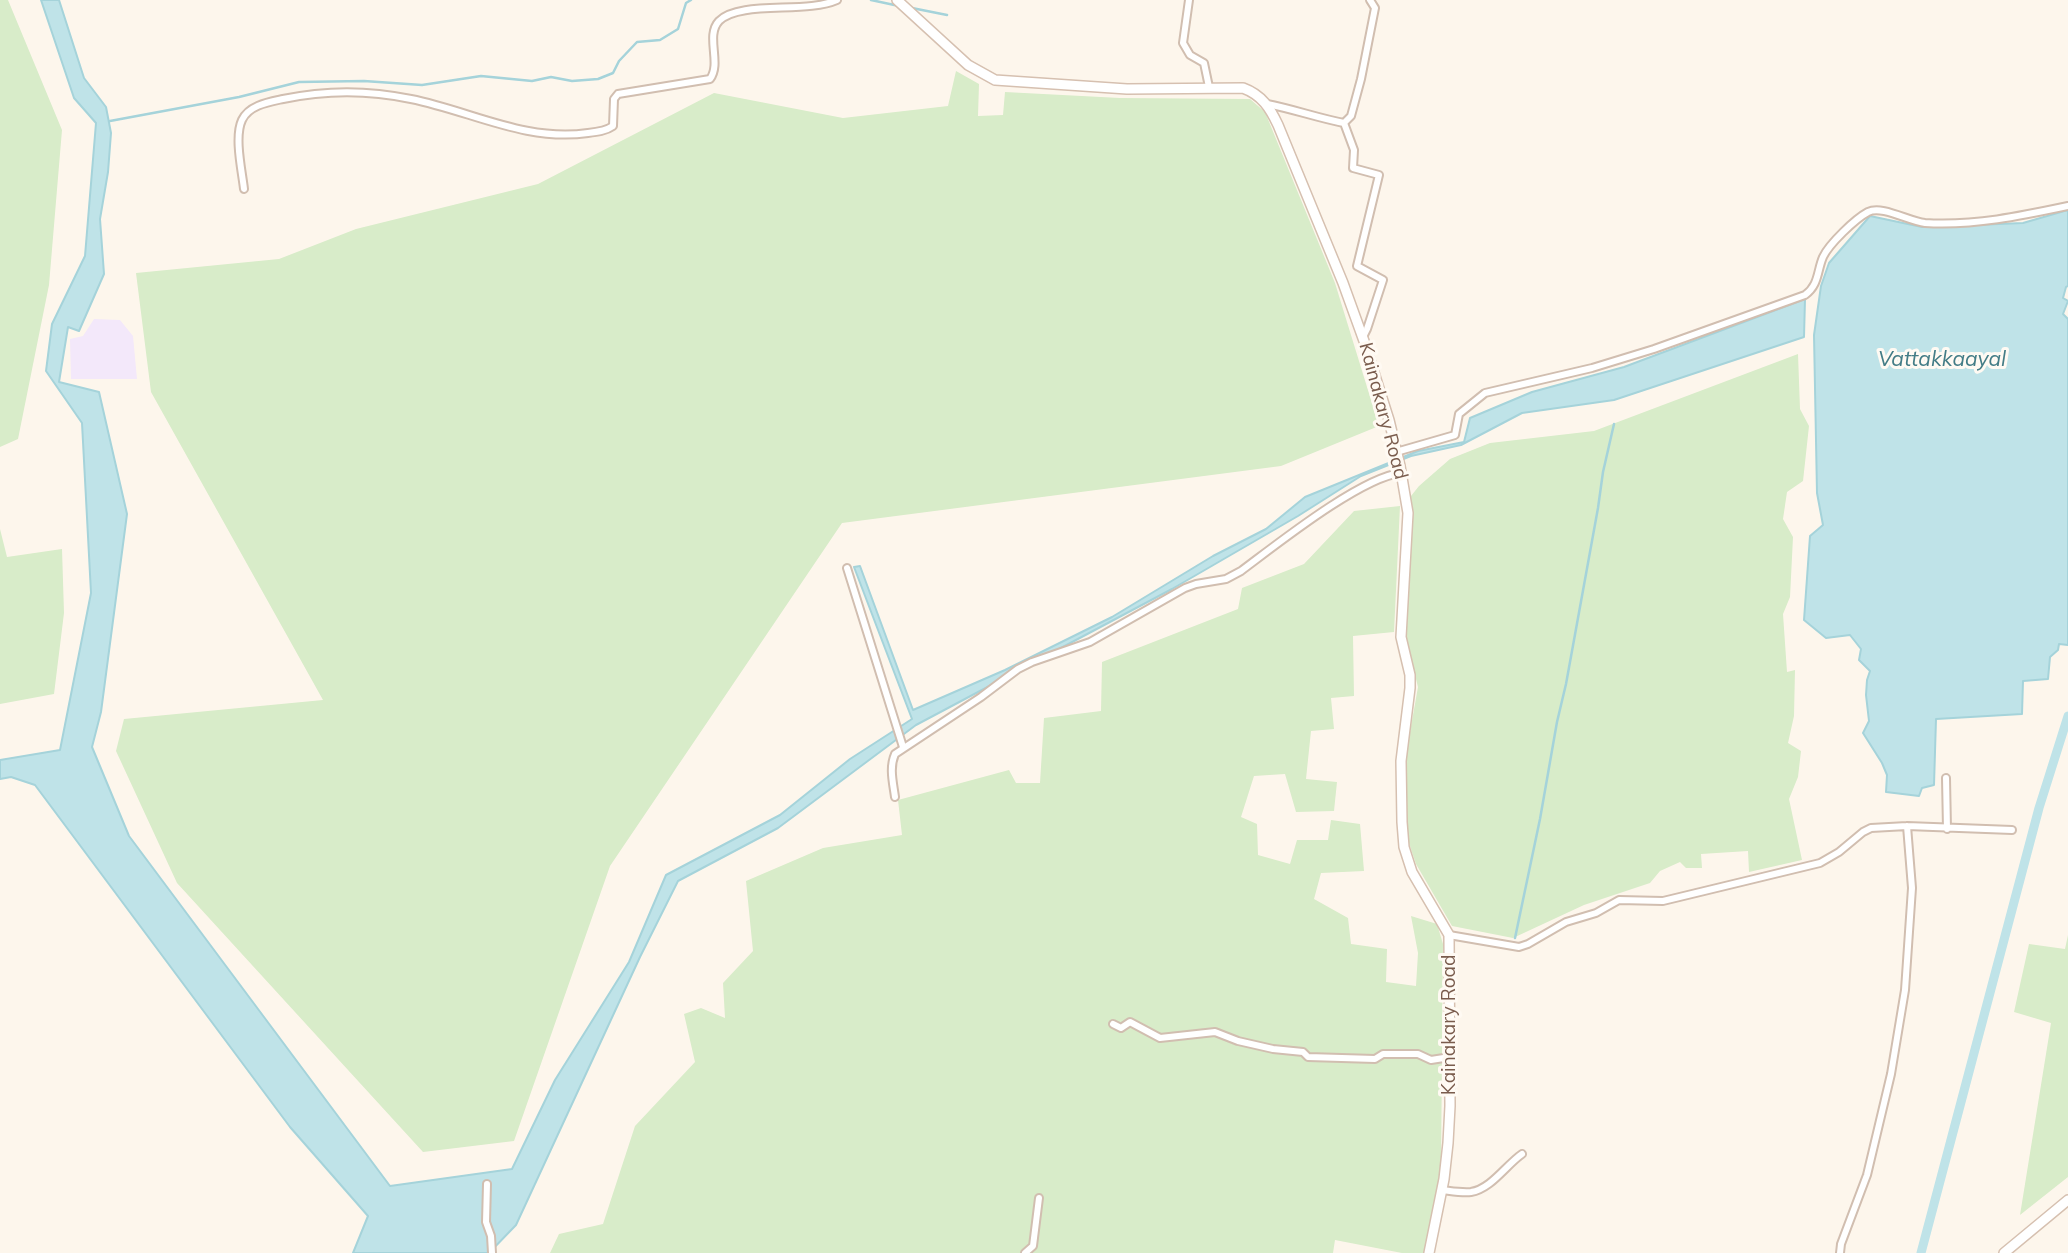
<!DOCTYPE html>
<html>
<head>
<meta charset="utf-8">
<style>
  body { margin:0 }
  canvas { display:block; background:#fdf6ec }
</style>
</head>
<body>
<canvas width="2068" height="1253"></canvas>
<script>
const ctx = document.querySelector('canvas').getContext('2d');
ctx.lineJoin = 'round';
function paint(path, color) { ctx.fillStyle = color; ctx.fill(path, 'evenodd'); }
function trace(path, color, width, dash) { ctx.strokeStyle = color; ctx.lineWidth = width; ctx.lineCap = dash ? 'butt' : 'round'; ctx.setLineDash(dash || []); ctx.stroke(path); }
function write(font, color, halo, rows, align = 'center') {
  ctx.font = font + ' Mulish,sans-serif'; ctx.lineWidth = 6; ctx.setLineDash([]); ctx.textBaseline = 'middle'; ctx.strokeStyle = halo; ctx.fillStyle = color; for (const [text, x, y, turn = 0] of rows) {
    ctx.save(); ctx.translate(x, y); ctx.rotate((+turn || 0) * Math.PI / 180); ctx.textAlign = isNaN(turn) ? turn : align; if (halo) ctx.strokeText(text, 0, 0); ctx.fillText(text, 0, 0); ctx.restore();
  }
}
paint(new Path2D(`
  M 94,319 L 120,320 L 133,336 L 137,379 L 71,379 L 70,339 L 83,336 Z`), '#f3e8fa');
paint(new Path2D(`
  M 0,0 L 8,0 L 62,130 L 49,285 L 18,439 L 0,447 Z
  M 956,71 L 979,84 L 978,116 L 1003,115 L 1005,92 L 1120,98 L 1250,99 L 1265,112 L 1335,283 L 1379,426 L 1281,466 L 842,523 L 610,866 L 514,1141 L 423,1152 L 177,883 L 116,751 L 124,719 L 323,700 L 151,392 L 136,273 L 279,259 L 356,229 L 538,184 L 714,93 L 843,118 L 948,106 Z
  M 1798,354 L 1800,409 L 1809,426 L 1803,481 L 1787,492 L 1783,519 L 1793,537 L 1790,597 L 1783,614 L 1787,672 L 1795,670 L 1794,716 L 1788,743 L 1801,751 L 1798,777 L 1789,799 L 1802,860 L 1749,872 L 1748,851 L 1701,854 L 1702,868 L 1686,868 L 1680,862 L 1660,871 L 1650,883 L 1584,905 L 1513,938 L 1452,926 L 1416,864 L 1409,843 L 1405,798 L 1407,749 L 1418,687 L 1405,635 L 1411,496 L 1419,486 L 1450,459 L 1490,443 L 1594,431 Z
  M 1400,506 L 1394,632 L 1353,636 L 1354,696 L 1331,698 L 1334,729 L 1311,731 L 1306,779 L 1337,782 L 1334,811 L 1296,812 L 1285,774 L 1254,776 L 1241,817 L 1257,824 L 1258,855 L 1290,864 L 1297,840 L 1328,840 L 1331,820 L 1360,824 L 1364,871 L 1321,873 L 1314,899 L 1348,918 L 1351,944 L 1387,949 L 1386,982 L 1416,986 L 1418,953 L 1411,916 L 1437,924 L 1443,944 L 1441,1168 L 1424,1253 L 1402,1253 L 1335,1240 L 1333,1253 L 550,1253 L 559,1234 L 603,1224 L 635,1126 L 695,1062 L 684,1014 L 701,1008 L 725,1018 L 723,983 L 753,951 L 746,881 L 823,848 L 902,835 L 898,800 L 1009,770 L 1016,783 L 1040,783 L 1044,718 L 1101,711 L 1102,662 L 1238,609 L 1242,588 L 1304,564 L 1354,511 Z
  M 0,529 L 7,557 L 62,549 L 64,613 L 54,694 L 0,704 Z
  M 2068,935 L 2068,1177 L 2020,1215 L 2051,1023 L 2014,1012 L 2029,944 L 2065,949 Z`), '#d8ecc9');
const water = new Path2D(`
  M 41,0 L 59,0 L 84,78 L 106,107 L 111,133 L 108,172 L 100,219 L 104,274 L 79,331 L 68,327 L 59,382 L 99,392 L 127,514 L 101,712 L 92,747 L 129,836 L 390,1186 L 512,1169 L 555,1080 L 629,962 L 666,875 L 780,815 L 850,759 L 912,719 L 854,567 L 860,566 L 913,710 L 1005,670 L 1112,617 L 1213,556 L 1266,529 L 1305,497 L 1418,451 L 1464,442 L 1470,418 L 1532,392 L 1624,367 L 1805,299 L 1804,337 L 1614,400 L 1522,413 L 1461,445 L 1411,456 L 1361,476 L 1298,516 L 1172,589 L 916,725 L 778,828 L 678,881 L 640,957 L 516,1225 L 489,1253 L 353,1253 L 368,1216 L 290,1127 L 35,785 L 11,777 L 0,779 L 0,760 L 60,750 L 91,593 L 82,423 L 46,371 L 52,324 L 85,256 L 96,123 L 74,98 Z
  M 2068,210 L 2068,286 L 2066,287 L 2063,298 L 2068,301 L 2063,314 L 2068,319 L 2068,645 L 2059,644 L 2058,650 L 2050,657 L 2048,679 L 2023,681 L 2022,714 L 1936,719 L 1934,785 L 1922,788 L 1919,796 L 1886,792 L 1887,775 L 1882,763 L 1863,733 L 1869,721 L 1866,695 L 1867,680 L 1870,671 L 1859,660 L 1861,649 L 1850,635 L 1826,638 L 1804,620 L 1810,536 L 1823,525 L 1817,493 L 1814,335 L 1821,286 L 1829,263 L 1870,216 L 1922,227 L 1951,226 L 2023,223 Z`);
paint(water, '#bfe3e8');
trace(water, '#a5d3da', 2);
trace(new Path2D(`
  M 871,0 L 899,6
  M 912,8 L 947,15
  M 110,121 L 239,97 L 299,82 L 364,81 L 422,85 L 481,76 L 532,81 L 551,77 L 572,81 L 598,79 L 613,73 L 619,61 L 637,42 L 660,40 L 678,29 L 686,3 L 691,0
  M 1515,938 L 1540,819 L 1557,722 L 1566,684 L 1598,508 L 1603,472 L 1614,424`), '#a5d3da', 2.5);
trace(new Path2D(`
  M 1921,1253 L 2039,808 L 2068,716`), '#bfe3e8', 9);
const minor = new Path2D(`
  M 1189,0 L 1183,43 L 1190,55 L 1204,63 L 1209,87
  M 1267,104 C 1293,109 1318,118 1344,123 L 1351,116 L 1361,79 L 1375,8 L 1370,0
  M 1344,123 L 1354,150 L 1353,168 L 1379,175 L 1357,266 L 1383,280 L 1367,329 L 1363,337
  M 244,189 C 242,171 234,137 242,120 C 249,105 269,102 283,99 C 325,90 369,90 411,99 C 471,111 525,142 588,133 C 597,132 606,131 613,126 L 614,99 L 618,94 L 710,79 C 722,63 705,36 719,21 C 740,0 806,14 837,0
  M 1396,452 L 1455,435 L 1459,414 L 1485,393 L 1592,368 L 1654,349 L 1805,295 C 1819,285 1817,271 1823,257 C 1829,244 1855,219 1868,212 C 1882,205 1908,221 1925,223 C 1974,226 2021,216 2068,206
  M 847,568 L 903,747
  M 1946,778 L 1947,829
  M 895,797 C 893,782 889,768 895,754 L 981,697 L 1018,669 L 1032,662 L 1090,642 L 1185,588 L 1196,584 L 1226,579 L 1241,571 C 1276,545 1361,477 1401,473
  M 1449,935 L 1519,947 L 1528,944 L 1566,922 L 1596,913 L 1619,900 L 1663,901 L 1820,863 L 1839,852 L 1863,832 L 1871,828 L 1907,826 L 2012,830
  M 1113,1024 L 1121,1028 L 1130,1022 L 1160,1038 L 1215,1032 L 1238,1041 L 1273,1049 L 1303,1052 L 1308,1057 L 1375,1059 L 1383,1054 L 1418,1054 L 1431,1060 L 1450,1057
  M 487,1184 L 486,1222 L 491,1236 L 492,1253
  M 1442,1190 C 1451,1191 1462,1193 1471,1192 C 1491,1189 1506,1165 1522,1154
  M 1025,1253 L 1033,1246 L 1039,1198
  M 1840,1253 L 1841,1244 L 1867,1175 L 1891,1074 L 1905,990 L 1912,888 L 1907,826`);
const secondary = new Path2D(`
  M 897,0 L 968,65 L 995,80 L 1127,89 L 1243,88 C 1262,95 1270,108 1278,125 L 1343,283 L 1364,341 L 1389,420 L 1400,466 L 1408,513 L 1401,637 L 1410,675 L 1410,688 L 1401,761 L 1402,822 L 1404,847 L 1412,872 L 1449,935 L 1450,1106 L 1448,1143 L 1444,1179 L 1429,1253
  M 2004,1253 L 2068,1200`);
trace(minor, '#d1beb0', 10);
trace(secondary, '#d6c0b0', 12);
trace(minor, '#fff', 6);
trace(secondary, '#fff', 9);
write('19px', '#7a5c4d', '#fffaf3', [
  ["Kainakary Road",1383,411,75],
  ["Kainakary Road",1449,1025,-90]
]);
write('italic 21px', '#437c86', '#fffaf3', [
  ["Vattakkaayal",1942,360]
]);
</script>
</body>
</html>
